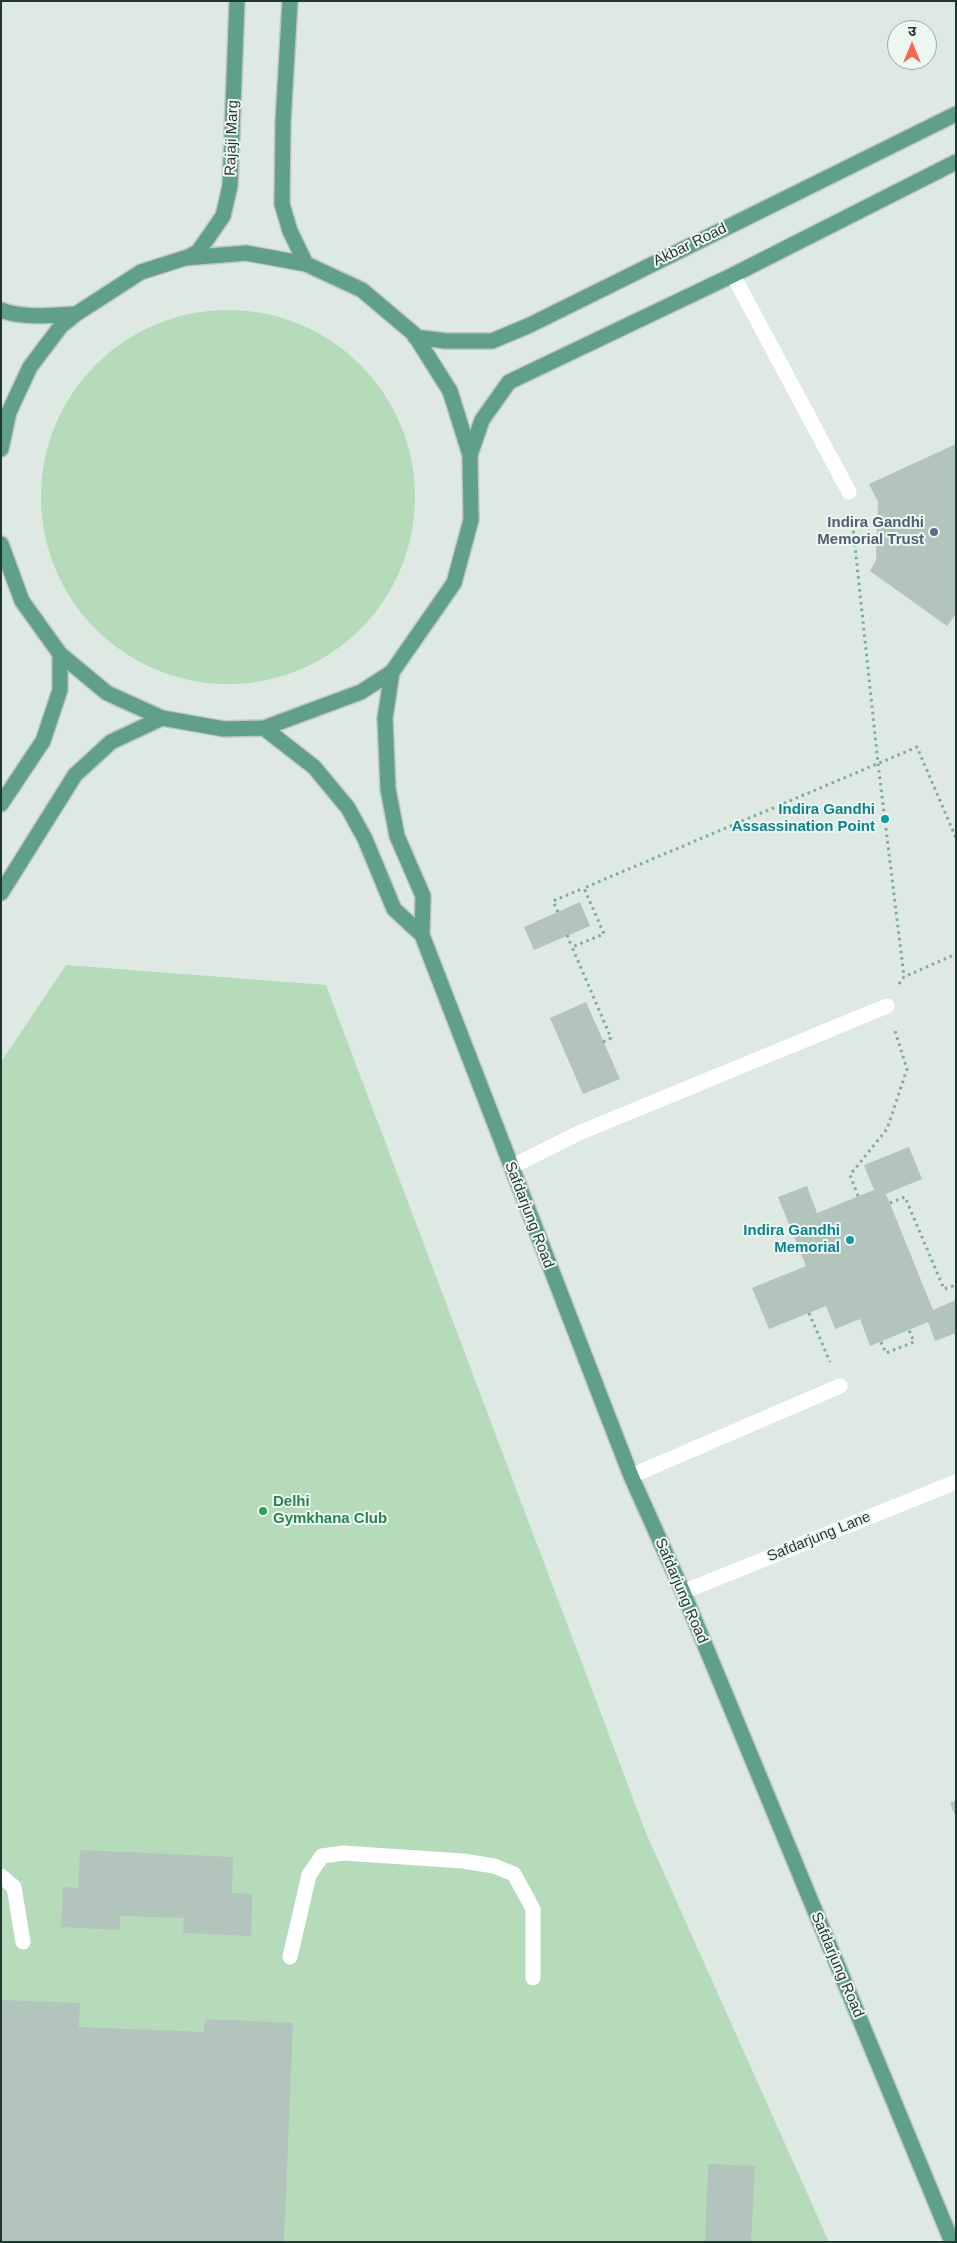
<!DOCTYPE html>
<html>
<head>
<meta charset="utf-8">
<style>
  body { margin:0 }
  #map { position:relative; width:957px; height:2243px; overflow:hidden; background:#dde9e2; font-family:Arial,"Noto Sans Devanagari",sans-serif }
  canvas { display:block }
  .frame { position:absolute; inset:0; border:2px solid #1f382f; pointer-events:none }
  .north { position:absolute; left:887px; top:20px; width:50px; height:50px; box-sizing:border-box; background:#edf6f0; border:1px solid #9baaa3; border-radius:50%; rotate:0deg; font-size:14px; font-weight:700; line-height:20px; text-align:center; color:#1f382f }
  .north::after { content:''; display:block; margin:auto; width:18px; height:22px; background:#f46950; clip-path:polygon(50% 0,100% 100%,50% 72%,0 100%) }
</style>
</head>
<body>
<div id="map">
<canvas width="957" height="2243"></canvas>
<div class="frame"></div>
<div class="north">उ</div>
</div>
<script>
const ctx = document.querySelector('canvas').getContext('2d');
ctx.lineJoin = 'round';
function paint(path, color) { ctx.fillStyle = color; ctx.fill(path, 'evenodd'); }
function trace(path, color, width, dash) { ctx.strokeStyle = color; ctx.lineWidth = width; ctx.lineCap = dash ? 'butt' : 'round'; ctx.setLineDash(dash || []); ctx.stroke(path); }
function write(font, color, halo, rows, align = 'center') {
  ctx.font = font + ' Arial,sans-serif'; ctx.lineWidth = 4; ctx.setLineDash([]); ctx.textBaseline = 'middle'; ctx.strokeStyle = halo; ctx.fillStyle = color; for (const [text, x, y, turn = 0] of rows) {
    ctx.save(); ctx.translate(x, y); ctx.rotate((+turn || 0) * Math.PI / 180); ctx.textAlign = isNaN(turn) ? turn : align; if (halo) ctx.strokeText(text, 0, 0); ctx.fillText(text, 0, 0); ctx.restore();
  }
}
paint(new Path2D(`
  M41 497a187 187 0 1 1 374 0a187 187 0 1 1-374 0Z
  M 66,965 L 326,985 L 646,1833 L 829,2242 L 1,2242 L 1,1062 Z`), '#b5dbbb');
paint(new Path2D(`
  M 956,444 L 956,614 L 947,626 L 870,571 L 876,560 L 878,502 L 869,484 Z
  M 580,902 L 590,926 L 534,950 L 524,927 Z
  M 586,1002 L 620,1079 L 583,1094 L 550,1018 Z
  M 909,1147 L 922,1179 L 886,1194 L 933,1310 L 956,1300 L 956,1333 L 935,1341 L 928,1322 L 870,1346 L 860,1319 L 835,1329 L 826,1306 L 769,1329 L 752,1288 L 806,1266 L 778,1197 L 807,1186 L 817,1213 L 874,1190 L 864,1165 Z
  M 956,1800 L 956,1818 L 950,1803 Z
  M 80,1850 L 233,1857 L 232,1893 L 252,1894 L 251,1936 L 183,1933 L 184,1918 L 120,1916 L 120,1930 L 61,1927 L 63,1887 L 78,1888 Z
  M 1,2000 L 80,2003 L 79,2027 L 204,2032 L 205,2019 L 293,2023 L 284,2242 L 1,2242 Z
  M 708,2164 L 755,2166 L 751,2242 L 705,2242 Z`), '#b2c4bb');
const major = new Path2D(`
  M 290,1 L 283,122 L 282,204 L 290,231 L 306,264
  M 186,258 L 198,252 L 223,216 L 230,186 L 237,1
  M 1,310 C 24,319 52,315 76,314
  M 415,337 L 446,341 L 492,341 L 530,325 L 956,114
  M 1,449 L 9,412 L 30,367 L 61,326 L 76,314 L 141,272 L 185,258 L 246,253 L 306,264 L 362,290 L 414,334 L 450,391 L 470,455 L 471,520 L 454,583 L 392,672 L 361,692 L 264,728 L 224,729 L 162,718 L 107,693 L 60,654 L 22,601 L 1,544
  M 470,455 L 482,420 L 509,382 L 733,275 L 956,162
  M 392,672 L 385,718 L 388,789 L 397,836 L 423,896 L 422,935 L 631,1476 L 683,1592 L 952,2242
  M 264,728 L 314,767 L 348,808 L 365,839 L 394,909 L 422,935
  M 1,804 L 43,741 L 60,690 L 60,654
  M 1,893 L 75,775 L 111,742 L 162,718`);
trace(major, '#c0c7c5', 18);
trace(new Path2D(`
  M 852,518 L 878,763 L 904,977
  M 558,912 L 553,901 L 584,888
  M 567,935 L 572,947
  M 899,984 L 904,977 L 956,954
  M 603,1042 L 611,1038 L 572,947 L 604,934 L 584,888 L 917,747 L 956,838
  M 858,1196 L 850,1175 L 887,1129 L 907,1069 L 895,1031
  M 890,1203 L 905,1197 L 944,1289 L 956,1285
  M 809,1313 L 830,1362
  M 881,1342 L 886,1353 L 914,1342 L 909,1330`), '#7cad99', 3, [2.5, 4]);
trace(new Path2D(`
  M 733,275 L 849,492
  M 511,1167 L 579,1133 L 887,1006
  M 631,1476 L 840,1386
  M 683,1592 L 956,1482
  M 1,1876 L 14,1887 L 23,1942
  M 290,1957 L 309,1875 L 322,1856 L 343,1853 L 463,1861 L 494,1866 L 514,1874 L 533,1909 L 533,1978`), '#fff', 15);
trace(major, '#60a089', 15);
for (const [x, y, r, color] of [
  [934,532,5,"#5c6f8a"],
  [885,819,5,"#0f9aa8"],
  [850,1240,5,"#0f9aa8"],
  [263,1511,5,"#2e9e5b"]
]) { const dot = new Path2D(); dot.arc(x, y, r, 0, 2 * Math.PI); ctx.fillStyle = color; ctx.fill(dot); trace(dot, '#edf6f0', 2); }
write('15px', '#1f382f', '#edf6f0', [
  ["Rajaji Marg",232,138,-88],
  ["Akbar Road",690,245,-26],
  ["Safdarjung Road",529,1215,69],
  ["Safdarjung Lane",819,1537,-22],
  ["Safdarjung Road",681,1591,67],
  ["Safdarjung Road",837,1965,67]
]);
write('bold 15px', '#4e5e75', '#edf6f0', [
  ["Indira Gandhi",924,523],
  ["Memorial Trust",924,540]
], 'right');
write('bold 15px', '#0d838f', '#edf6f0', [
  ["Indira Gandhi",875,810],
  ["Assassination Point",875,827],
  ["Indira Gandhi",840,1231],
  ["Memorial",840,1248]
], 'right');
write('bold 15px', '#27864d', '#edf6f0', [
  ["Delhi",273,1502],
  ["Gymkhana Club",273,1519]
], 'left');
</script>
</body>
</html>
